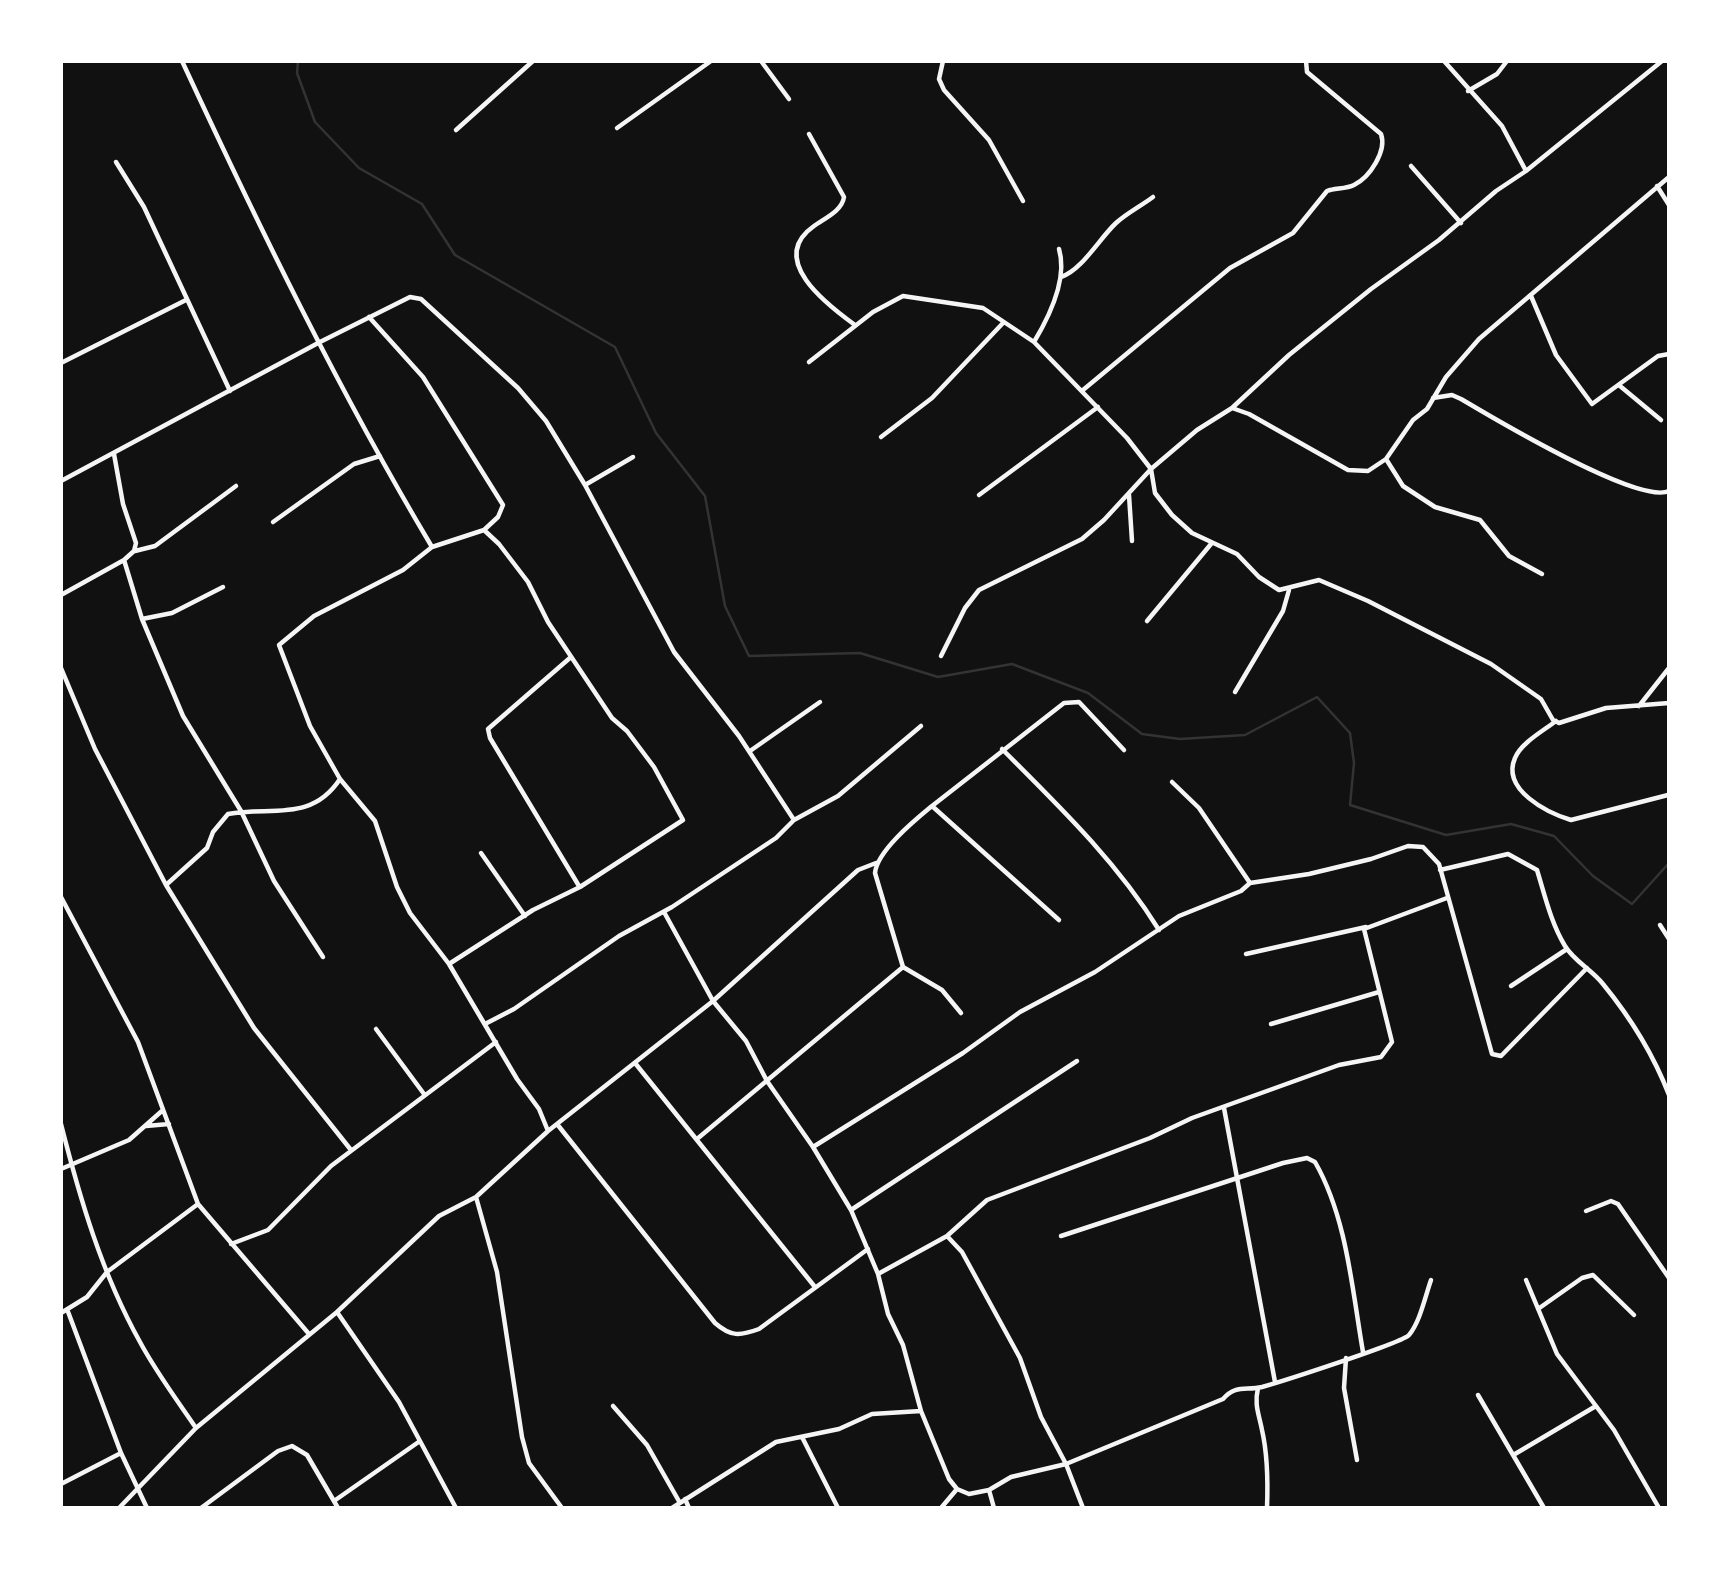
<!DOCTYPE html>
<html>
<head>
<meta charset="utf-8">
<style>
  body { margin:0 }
  #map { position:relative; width:1730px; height:1569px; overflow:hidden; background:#111; font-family:Cabin,sans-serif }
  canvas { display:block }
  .frame { position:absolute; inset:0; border:63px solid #fff; pointer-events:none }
</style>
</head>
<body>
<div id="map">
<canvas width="1730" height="1569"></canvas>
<div class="frame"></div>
</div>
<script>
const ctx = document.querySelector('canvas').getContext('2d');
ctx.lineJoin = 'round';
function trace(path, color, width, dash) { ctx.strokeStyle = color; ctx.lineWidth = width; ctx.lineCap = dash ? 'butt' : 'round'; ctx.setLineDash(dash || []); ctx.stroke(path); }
trace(new Path2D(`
  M 298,61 L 297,73 L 315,122 L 359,168 L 422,204 L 455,255 L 615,347 L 656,433 L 705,496 L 725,606 L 749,656 L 860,653 L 938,677 L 1012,664 L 1088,693 L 1142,734 L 1180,739 L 1245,735 L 1317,697 L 1350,733 L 1354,763 L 1350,805 L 1446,835 L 1511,824 L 1554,836 L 1593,876 L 1632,904 L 1669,863`), '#333', 2.5);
trace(new Path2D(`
  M 182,61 C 259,227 339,391 432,547
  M 761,61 L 789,99
  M 943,61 L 939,79 L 944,90 L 989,140 L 1023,201
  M 1444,61 L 1502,126 L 1526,171
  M 1468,91 L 1497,74 L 1507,61
  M 617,128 L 711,61
  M 456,130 L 533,61
  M 809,134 L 844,197 C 842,211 825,218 814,226 C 767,259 826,304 855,325
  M 116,162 L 144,207 L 230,391
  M 1411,166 L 1461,223
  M 1657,186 L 1669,205
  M 1061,277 C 1082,270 1099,239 1116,223 C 1127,213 1141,206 1153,197
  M 1531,296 L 1556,355 L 1592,404 L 1658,356 L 1669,354
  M 369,317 L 423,377 L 503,505 L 498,517 L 484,530
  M 1034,342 C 1049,317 1068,279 1059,249
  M 809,362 L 873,312 L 903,296 L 983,308 L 1034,342 L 1127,438 L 1151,469 L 1155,493 L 1172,515 L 1192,533 L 1237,554 L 1259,577 L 1279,590 L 1319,580 L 1368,601 L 1491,664 L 1541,699 L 1553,720 L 1559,723 L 1606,708 L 1669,703
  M 61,363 L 186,300
  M 1620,386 L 1661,420
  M 1083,390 L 1230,268 L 1293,233 L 1327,191 C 1335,188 1346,189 1354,185 C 1370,177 1387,151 1381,134 L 1307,72 L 1306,61
  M 1433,398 L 1452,395 L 1461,399 C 1493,418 1639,505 1669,491
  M 1232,408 L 1249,414 L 1348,470 L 1368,471 L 1386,459 L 1413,420 L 1427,409 L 1446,377 L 1479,339 L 1669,177
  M 881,437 L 932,398 L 1003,323
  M 114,454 L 123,504 L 136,543 L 134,551 L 124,560 L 142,619 L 183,716 L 241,811 L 274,881 L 323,957
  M 1386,459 L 1403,486 L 1435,507 L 1480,520 L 1509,556 L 1542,574
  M 61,481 L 320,342 L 410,297 L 421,299 L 518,388 L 546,421 L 585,485 L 674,652 L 739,736 L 794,820
  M 585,485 L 633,457
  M 979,495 L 1098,407
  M 1129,495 L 1132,541
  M 273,522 L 354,464 L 380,456
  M 135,551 L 155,546 L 236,486
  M 61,595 L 124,560
  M 142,619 L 172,613 L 223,587
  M 1147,621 L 1211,544
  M 941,656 L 965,608 L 979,590 L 1082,539 L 1104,520 L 1151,469 L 1197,430 L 1232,408 L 1289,355 L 1371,289 L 1439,240 L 1496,191 L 1526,171 L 1662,61
  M 571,657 L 488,729 L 490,738 L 579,886
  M 61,668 L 95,749 L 166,885
  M 1235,692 L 1283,611 L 1289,590
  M 1639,706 L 1669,668
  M 1556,721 C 1543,731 1521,743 1515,758 C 1501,790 1548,813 1571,820 L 1668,795
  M 1002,749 C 1060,807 1116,861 1159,930
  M 750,751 L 820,702
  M 340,779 C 311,823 270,806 228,814 L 213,832 L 207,848 L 166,885 L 254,1028 L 351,1150
  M 1172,782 L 1199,808 L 1250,883
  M 932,806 L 1064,703 L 1079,702 L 1124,750
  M 481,853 L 525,916
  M 1440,870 L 1508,854 L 1537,870 C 1545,896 1551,923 1565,946 C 1574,961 1592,970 1603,984 C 1630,1017 1654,1056 1669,1095
  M 61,897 L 138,1042 L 198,1204 L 309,1334
  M 664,912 L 713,1001 L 746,1041 L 767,1081 L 813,1147 L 851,1210 L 878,1274 L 888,1314 L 903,1345 L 921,1411 L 949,1479 L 957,1489 L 969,1494 L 989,1490 L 1011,1477 L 1066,1464 L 1223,1399 C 1236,1384 1246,1391 1262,1387 C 1280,1382 1402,1343 1409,1335 C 1420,1322 1425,1297 1431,1280
  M 1660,925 L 1669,939
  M 1246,954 L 1366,927
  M 449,964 L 533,910 L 580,887 L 683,820 L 654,767 L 627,731 L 612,718 L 548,622 L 528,582 L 499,544 L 484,530 L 432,547 L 403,570 L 314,616 L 279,645 L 310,726 L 340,779 L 375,821 L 397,887 L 410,913 L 449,964 L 517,1079 L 539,1109 L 548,1131
  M 1511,986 L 1567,949
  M 961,1013 L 942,990 L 903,967 L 875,873 C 877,851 915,820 932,806 L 1059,920
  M 485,1024 L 514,1009 L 619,936 L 672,907 L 776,838 L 794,820 L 838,796 L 921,726
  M 1271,1024 L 1379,992
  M 376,1029 L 424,1094
  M 635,1063 L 815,1287
  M 1224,1108 L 1275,1382
  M 61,1124 C 80,1199 102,1274 140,1342 C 156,1372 177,1400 196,1428
  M 557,1124 L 715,1323 C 731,1337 740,1336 759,1329 L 868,1249
  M 146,1126 L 169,1124
  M 697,1139 L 903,967
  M 813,1147 L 963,1053 L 1020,1012 L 1095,972 L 1179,916 L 1241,891 L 1250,883 L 1309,874 L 1371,859 L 1408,846 L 1423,847 L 1439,864 L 1492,1054 L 1501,1056 L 1587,968
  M 61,1169 L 129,1140 L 163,1110
  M 476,1197 L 497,1272 L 522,1437 L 529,1463 L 562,1508
  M 851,1210 L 1077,1061
  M 1586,1211 L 1611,1201 L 1618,1204 L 1669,1278
  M 947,1236 L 962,1252 L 1020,1358 L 1041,1417 L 1066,1464 L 1083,1508
  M 1061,1236 L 1283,1163 L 1307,1158 L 1315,1162 C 1347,1218 1352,1289 1363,1352
  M 231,1244 L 268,1230 L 331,1166 L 496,1042
  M 878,1274 L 947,1236 L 987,1200 L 1150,1138 L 1192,1118 L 1339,1065 L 1381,1057 L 1392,1042 L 1364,929 L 1447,898
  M 1526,1280 L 1557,1354 L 1614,1430 L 1659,1508
  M 67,1309 L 121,1453 L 147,1508
  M 1538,1309 L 1582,1278 L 1593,1275 L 1634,1315
  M 337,1312 L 399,1402 L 456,1508
  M 61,1313 L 87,1297 L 107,1272 L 198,1204
  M 1346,1358 L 1344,1388 L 1357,1460
  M 1258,1388 C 1254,1405 1259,1414 1262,1430 C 1268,1456 1268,1482 1267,1508
  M 1478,1395 L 1544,1508
  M 613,1406 L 647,1445 L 680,1503
  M 802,1437 L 838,1508
  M 1515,1454 L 1596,1406
  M 61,1484 L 121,1453
  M 989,1490 L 994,1508
  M 685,1499 L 689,1508
  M 334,1501 L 420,1441
  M 119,1508 L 196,1428 L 337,1312 L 439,1216 L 476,1197 L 548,1131 L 713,1001 L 858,870 L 876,863
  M 201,1508 L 278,1451 L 292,1446 L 307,1455 L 338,1508
  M 672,1508 L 776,1442 L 839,1429 L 872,1414 L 921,1411
  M 941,1508 L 957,1489`), '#f5f5f5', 4.5);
</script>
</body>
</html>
